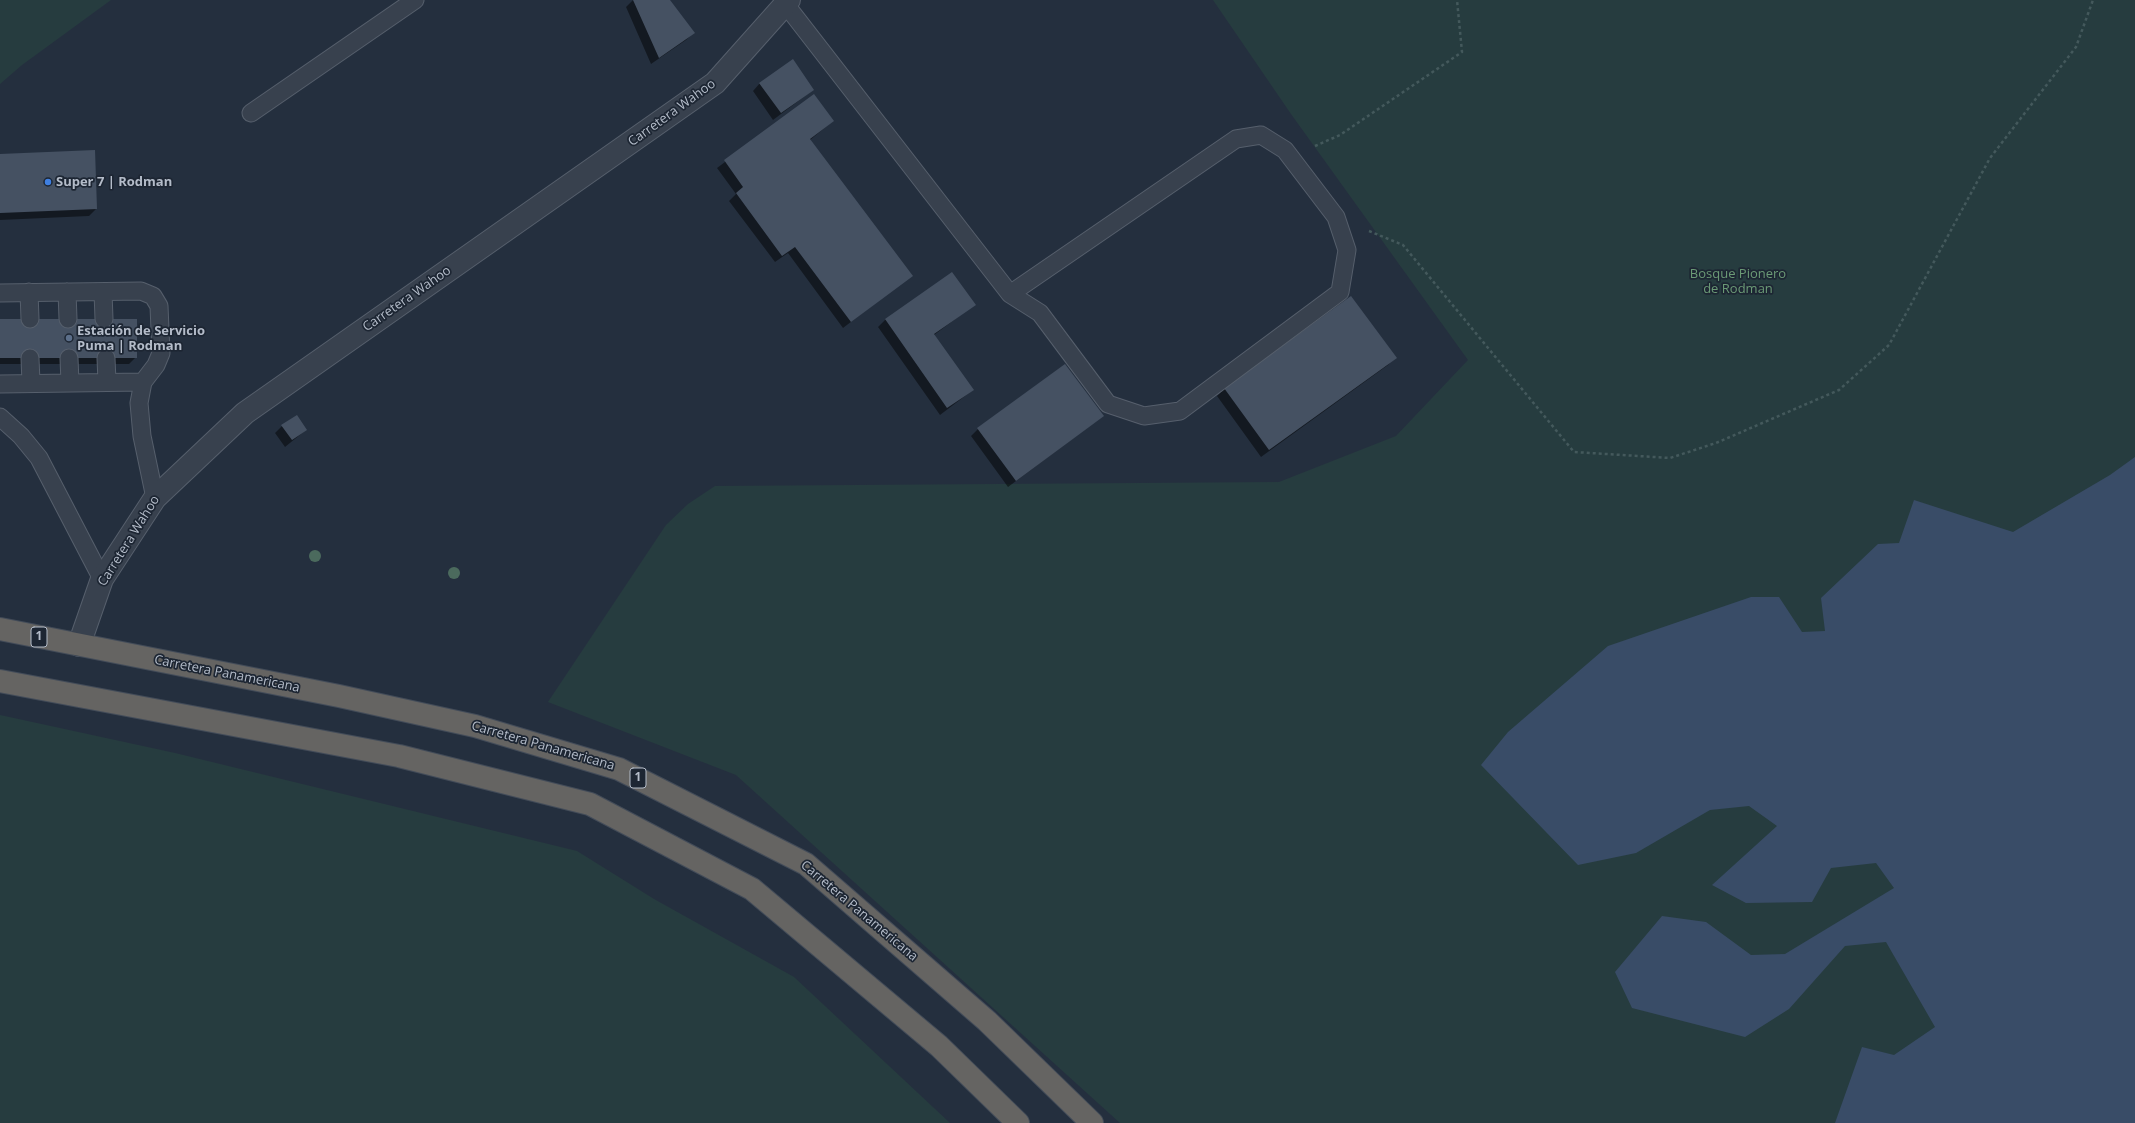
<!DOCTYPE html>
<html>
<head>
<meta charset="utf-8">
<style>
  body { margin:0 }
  canvas { display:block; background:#242f3e }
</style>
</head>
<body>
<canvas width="2135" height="1123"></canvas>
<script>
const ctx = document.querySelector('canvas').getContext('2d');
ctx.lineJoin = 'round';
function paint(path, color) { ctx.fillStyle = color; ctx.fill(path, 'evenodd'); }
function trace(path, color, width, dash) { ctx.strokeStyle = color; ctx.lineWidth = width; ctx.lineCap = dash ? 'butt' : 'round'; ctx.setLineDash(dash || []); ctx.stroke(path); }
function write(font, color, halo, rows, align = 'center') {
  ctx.font = font + ' "Open Sans",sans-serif'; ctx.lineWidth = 3.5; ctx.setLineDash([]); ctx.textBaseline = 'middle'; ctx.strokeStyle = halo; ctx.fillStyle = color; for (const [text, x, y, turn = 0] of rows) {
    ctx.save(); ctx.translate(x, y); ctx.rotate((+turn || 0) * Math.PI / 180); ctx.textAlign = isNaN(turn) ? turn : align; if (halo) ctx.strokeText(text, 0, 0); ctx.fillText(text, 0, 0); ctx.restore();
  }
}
paint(new Path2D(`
  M 0,0 L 111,0 L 22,65 L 0,84 Z
  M 1213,0 L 2135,0 L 2135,1123 L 1120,1123 L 736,775 L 548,702 L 666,525 L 688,504 L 715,486 L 1279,482 L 1396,436 L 1468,360 L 1291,114 Z
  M 0,715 L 175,753 L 577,851 L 654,899 L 794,977 L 950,1123 L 0,1123 Z`), '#263c3f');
paint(new Path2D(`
  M 2135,457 L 2135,1123 L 1835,1123 L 1862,1047 L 1894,1055 L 1935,1027 L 1886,942 L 1845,946 L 1789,1009 L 1745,1037 L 1632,1008 L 1615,972 L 1662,916 L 1706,922 L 1751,955 L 1785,954 L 1894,888 L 1876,863 L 1831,868 L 1812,902 L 1746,903 L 1712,885 L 1777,826 L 1749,806 L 1710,810 L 1636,853 L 1578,865 L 1481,765 L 1508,732 L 1608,646 L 1751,597 L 1779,597 L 1802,632 L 1825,631 L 1821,598 L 1878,544 L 1899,543 L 1914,500 L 2013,532 L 2110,475 Z`), '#394c67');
paint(new Path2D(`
  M 633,0 L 669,0 L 693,33 L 686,40 L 651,64 L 626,7 Z
  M 760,83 L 813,90 L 773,120 L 753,91 Z
  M 814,95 L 833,121 L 810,140 L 911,276 L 843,328 L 788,253 L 775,262 L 729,201 L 736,194 L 717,168 Z
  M 94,151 L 96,209 L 89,216 L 0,220 L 0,155 Z
  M 952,274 L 974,305 L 934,335 L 973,390 L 940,415 L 878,327 L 885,320 Z
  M 1351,297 L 1395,357 L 1388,365 L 1261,457 L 1217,396 L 1224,389 Z
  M 0,320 L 136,357 L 129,364 L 0,364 Z
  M 1103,416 L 1008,487 L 971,436 L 978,429 Z
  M 282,426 L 306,430 L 285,447 L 275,433 Z`), '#0007');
paint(new Path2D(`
  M 633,0 L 670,0 L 695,33 L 659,58 Z
  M 793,59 L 814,90 L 781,113 L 759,83 Z
  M 814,94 L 834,121 L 810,139 L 913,276 L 851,322 L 795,247 L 782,256 L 736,193 L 743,187 L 724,160 Z
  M 95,150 L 97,209 L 0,213 L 0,154 Z
  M 952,272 L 976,305 L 934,334 L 974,390 L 947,408 L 885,319 Z
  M 1351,296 L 1397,358 L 1269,450 L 1224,388 Z
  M 0,319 L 137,319 L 137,358 L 0,358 Z
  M 1065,364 L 1104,416 L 1016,481 L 977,428 Z
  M 297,415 L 307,430 L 292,440 L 281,425 Z`), '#455162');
const service = new Path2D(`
  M 786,5 L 1010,294 L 1040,313 L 1108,404 L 1144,416 L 1180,411 L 1340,292 L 1347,250 L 1336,217 L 1285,150 L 1261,135 L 1236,139 L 1010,294
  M 251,113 L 415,0
  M 29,292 L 30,319
  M 67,292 L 68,319
  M 103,292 L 104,319
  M 0,293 L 141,291 L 153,296 L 159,306 L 161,353 L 156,365 L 143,382 L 139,403 L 142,436 L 155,498
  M 30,358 L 31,383
  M 69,358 L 70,383
  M 106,358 L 107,382
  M 0,384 L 143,382
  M 0,417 L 21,436 L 39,458 L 102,579`);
const minor = new Path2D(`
  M 79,645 L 102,579 L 155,498 L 245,413 L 715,83 L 789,0`);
const trunk = new Path2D(`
  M 0,629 L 339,696 L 475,726 L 619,769 L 806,864 L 987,1021 L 1092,1123
  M 0,681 L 399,756 L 590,804 L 752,889 L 939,1046 L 1018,1123`);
trace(service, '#565f6c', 19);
trace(minor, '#565f6c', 24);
trace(trunk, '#434c59', 24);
trace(new Path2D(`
  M 1315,146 L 1340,135 L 1462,52 L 1457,0
  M 1369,231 L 1403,245 L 1574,452 L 1670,458 L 1716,443 L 1839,390 L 1889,345 L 1990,158 L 2076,47 L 2093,0`), '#44595c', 2.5, [3, 3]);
trace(service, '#38414e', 17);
trace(minor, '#38414e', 22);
trace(trunk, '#656462', 22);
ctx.fillStyle = '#4b6a5d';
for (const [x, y] of [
  [315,556],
  [454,573]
]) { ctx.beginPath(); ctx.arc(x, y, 6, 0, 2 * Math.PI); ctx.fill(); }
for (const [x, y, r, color] of [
  [48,182,4,"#3f7fe0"],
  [69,338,4,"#5c6f8a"]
]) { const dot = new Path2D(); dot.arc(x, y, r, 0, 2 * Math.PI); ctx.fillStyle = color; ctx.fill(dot); trace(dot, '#1d2633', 1.5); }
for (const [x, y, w] of [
  [39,637,16],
  [638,778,16]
]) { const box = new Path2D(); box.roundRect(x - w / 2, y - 10, w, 20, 3); ctx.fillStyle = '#1d2633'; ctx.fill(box); trace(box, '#b4bcc9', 1); }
write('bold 12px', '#b4bcc9', null, [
  ["1",39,637],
  ["1",638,778]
]);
write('13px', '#b4bcc9', '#1d2633', [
  ["Carretera Wahoo",672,113,-36],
  ["Carretera Wahoo",407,299,-35],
  ["Carretera Wahoo",129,541,-58],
  ["Carretera Panamericana",227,674,11],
  ["Carretera Panamericana",543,746,16],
  ["Carretera Panamericana",859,911,40]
]);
write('bold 13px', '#b4bcc9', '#1d2633', [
  ["Super 7 | Rodman",56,182],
  ["Estación de Servicio",77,331],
  ["Puma | Rodman",77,346]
], 'left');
write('13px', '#6b9a76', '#1d2633', [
  ["Bosque Pionero",1738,274],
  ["de Rodman",1738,289]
]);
</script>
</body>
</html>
